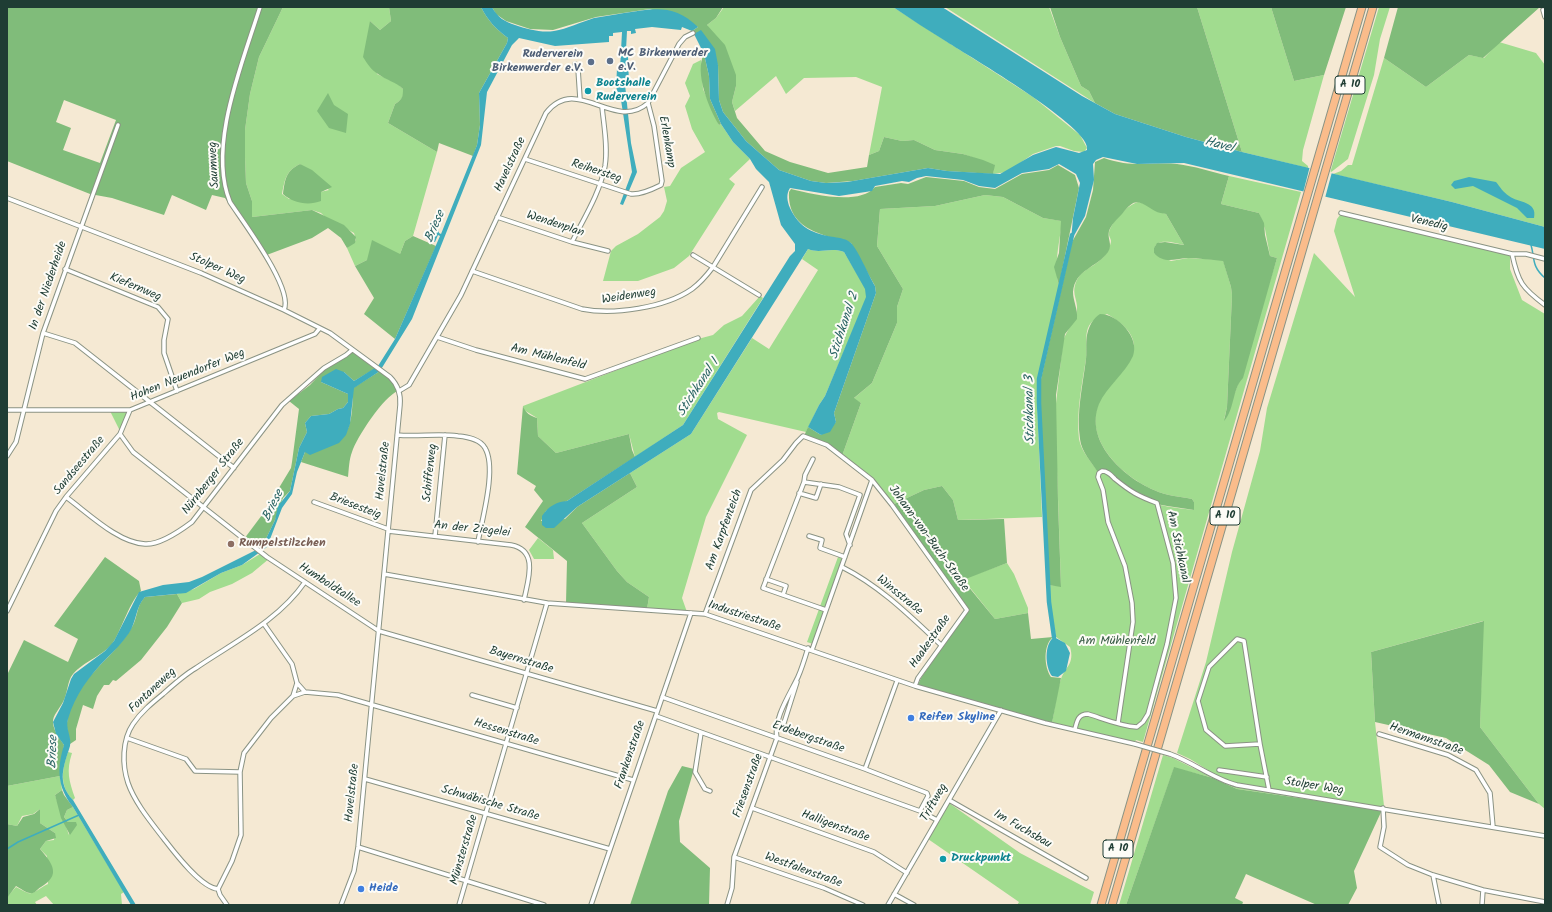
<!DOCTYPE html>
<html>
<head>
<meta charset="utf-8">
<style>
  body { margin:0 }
  #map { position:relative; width:1552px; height:912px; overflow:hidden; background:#f5e9d3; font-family:Kalam,sans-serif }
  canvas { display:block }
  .frame { position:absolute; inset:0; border:8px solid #1f3d34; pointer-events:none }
</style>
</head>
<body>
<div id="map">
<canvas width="1552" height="912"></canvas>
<div class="frame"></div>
</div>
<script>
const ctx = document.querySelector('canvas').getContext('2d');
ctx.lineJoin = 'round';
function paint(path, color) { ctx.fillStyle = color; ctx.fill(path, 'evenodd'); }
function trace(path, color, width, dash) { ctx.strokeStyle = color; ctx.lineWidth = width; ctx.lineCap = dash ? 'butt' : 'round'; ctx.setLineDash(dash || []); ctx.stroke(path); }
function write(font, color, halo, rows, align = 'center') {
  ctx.font = font + ' Kalam,sans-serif'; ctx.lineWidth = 4; ctx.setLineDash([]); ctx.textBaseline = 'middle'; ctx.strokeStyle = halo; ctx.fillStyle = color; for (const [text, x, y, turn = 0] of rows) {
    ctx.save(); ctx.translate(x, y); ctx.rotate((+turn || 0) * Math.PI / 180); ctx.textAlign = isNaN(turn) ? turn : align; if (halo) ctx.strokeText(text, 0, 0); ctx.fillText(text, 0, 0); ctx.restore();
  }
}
paint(new Path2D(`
  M 283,7 L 389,7 L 391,21 L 380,30 L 370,21 L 377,74 L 398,84 L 403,89 C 404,97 402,100 395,104 L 388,123 L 437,152 L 413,236 L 405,241 L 400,254 L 367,260 L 355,266 L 347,248 L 356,240 L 354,233 L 325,217 L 321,213 L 312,210 L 252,217 L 252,201 L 246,183 L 245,157 L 245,130 L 250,94 L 259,57 ZM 300,164 L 329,190 L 289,199 L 282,194 C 285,179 286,171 300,164 Z
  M 724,7 L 893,7 L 1033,97 L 1080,135 L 1087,148 L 1084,152 L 1074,151 L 1060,146 L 1056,146 L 1033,154 L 1007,172 L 993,174 L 994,165 L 963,154 L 935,150 L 914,140 L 902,141 L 884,137 L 879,151 L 869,155 L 882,87 L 856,77 L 804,78 L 786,94 L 776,76 L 735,111 L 732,102 L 736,86 L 707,25 L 716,18 Z
  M 945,7 L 1049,7 L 1060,37 L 1081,86 L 1089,91 L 1095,103 Z
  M 1197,7 L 1271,7 L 1294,81 L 1324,75 L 1303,150 L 1302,161 L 1308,166 L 1308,168 L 1242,152 Z
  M 1379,7 L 1390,7 L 1380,39 L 1374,75 L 1348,159 L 1330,173 Z
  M 1499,42 L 1536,53 L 1545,65 L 1545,227 L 1452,202 L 1333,174 L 1341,171 L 1348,165 L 1352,165 L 1384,58 L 1426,87 L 1469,55 L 1484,58 Z
  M 701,60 L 703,89 L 719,125 L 721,124 L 733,142 L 750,159 L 729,179 L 735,184 L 689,256 L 674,268 L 638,281 L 603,281 L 611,251 L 616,246 L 638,234 L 660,217 L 664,211 L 667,201 L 664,187 L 670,186 L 681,168 L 705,152 L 692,129 L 685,106 L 690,96 L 685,83 L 693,64 Z
  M 1229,176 L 1301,192 L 1143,742 L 1136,740 L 1135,742 L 1052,723 C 1055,709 1056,693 1061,679 C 1065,667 1075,664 1070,647 L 1056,637 L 1050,602 L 1049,585 L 1061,586 L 1055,412 L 1063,342 C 1066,329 1078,321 1077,306 C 1076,297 1072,292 1076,282 C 1082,268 1096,267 1105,255 C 1107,253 1111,244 1111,241 C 1111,238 1108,236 1109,232 C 1112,221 1127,205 1138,202 C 1149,204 1156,211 1166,214 L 1184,245 C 1174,243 1153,236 1154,253 L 1171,261 L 1188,258 L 1223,260 L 1231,287 L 1232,295 L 1227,407 L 1224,420 L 1239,382 L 1277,258 L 1270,256 L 1265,229 L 1259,213 L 1221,204 ZM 1107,314 C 1119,321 1135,332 1134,348 C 1134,362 1112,382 1104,393 C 1077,433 1119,475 1154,490 C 1166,496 1179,496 1192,499 L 1194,502 L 1194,510 C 1177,508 1157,506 1142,499 C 1128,493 1116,481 1104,471 L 1099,473 C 1092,463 1081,451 1079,439 C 1076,413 1082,384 1086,359 C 1088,349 1083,332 1091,323 C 1095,319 1103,316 1107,314 Z
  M 985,195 L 1003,197 L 1043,218 L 1062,221 C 1060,241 1053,266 1059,285 L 1038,379 L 1037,403 L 1042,517 L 958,520 L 953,500 L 942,486 L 924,490 L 894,504 L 873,479 L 842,456 L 861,403 L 853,399 L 872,383 L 897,323 L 897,307 L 903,289 L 877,246 L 880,209 L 935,206 Z
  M 1340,215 L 1510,255 L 1510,269 L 1522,300 L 1545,314 L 1545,809 L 1539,804 L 1480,727 L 1483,621 L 1371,652 L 1375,722 L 1384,806 L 1382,810 L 1237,789 L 1214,778 L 1174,768 L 1126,905 L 1119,905 L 1163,755 L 1173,758 L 1213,778 L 1216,775 L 1190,759 L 1177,753 L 1206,662 L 1232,552 L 1260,451 L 1267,408 L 1314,253 L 1355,297 L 1334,231 L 1337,219 Z
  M 808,249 C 820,254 831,247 844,252 L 866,289 L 867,297 L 825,396 L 819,405 L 806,432 L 719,412 L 717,413 L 718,419 L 747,435 L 706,517 L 682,598 L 687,612 L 647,609 L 649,597 L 627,582 L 617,571 L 582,523 L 637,487 L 630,473 L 691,434 L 752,338 L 769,349 L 818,270 L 802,259 Z
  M 760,296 L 763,298 L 683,425 L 635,457 L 629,434 L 556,453 L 538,436 L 537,418 L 524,410 L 523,406 L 698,339 L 713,335 L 724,325 L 742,316 Z
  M 110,411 L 128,411 L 120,431 Z
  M 538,538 L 553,550 L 554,559 L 534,559 L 529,550 Z
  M 260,554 L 270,558 L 252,573 L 232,584 L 210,592 L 199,599 L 182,603 L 177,594 L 194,589 L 221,573 L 242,565 Z
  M 838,557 L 843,559 L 813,644 L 807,642 Z
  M 1007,563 L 1014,574 L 1028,608 L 1028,613 L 995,619 L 963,579 Z
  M 68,752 L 72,753 C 66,771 69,781 75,798 L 73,800 C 59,786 62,769 68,752 Z
  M 60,776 L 62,790 L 55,795 L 69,835 L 72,822 L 68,822 L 64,817 L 67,810 L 73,807 L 124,892 L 121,894 L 122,905 L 54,905 L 46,896 L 35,902 L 37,905 L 7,904 L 8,896 L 16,887 C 20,889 23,891 28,893 C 34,895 42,886 48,884 L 47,856 L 40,849 L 46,841 L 54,840 L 55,833 L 40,823 L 40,809 L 33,814 L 22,816 L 17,826 L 7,824 L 7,786 Z
  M 949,803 L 1020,853 L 1094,892 L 1090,905 L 1017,905 L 1019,902 L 928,839 Z`), '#a1dc8f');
paint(new Path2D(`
  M 7,7 L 283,7 L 259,57 L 250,94 L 245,130 L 245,157 L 246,183 L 252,201 L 252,217 L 312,210 L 344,225 L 356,237 L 355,243 L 347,248 L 341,238 L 328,228 L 312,238 L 264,256 L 225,198 L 212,195 L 206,210 L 172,195 L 164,215 L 112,198 L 90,194 L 7,161 ZM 64,100 L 116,120 L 100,163 L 63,150 L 71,128 L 56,122 Z
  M 389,7 L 481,7 C 488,21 496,29 508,38 L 507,43 L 479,93 L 480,125 L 477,145 L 473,156 L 439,143 L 437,152 L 388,123 L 395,104 C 402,100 403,97 403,89 C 396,82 386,80 378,74 C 371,70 367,63 363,57 L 370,21 L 380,30 L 391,21 Z
  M 492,7 L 723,7 L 716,18 L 707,25 L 725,45 L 736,75 L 736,86 L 732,102 L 737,118 L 765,151 L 790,162 L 828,173 L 867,167 L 869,155 L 879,151 L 884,137 L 902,141 L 914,140 L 935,150 L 963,154 L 983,160 L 995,165 L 993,174 L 947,171 L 928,168 L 853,181 L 826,183 L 811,181 L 779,170 L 746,141 L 723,112 L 719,100 L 718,65 L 692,31 L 698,27 L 650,9 L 596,17 L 553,30 L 530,29 L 506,21 L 496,14 Z
  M 1050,7 L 1197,7 L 1242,152 L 1186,137 L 1115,114 L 1095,103 L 1089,91 L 1081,86 L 1060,37 Z
  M 1271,7 L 1346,7 L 1324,75 L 1294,81 Z
  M 1398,7 L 1540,7 L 1483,58 L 1469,55 L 1426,87 L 1384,58 Z
  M 704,54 L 709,76 L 710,99 L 721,124 L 719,125 C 709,109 694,72 704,54 Z
  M 328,93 L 334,105 L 348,114 L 346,133 L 329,128 L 317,111 Z
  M 1104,158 C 1132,168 1150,162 1177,164 C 1194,166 1212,172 1229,176 L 1221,204 L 1259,213 L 1264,223 L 1265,235 L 1270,256 L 1277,258 L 1243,378 C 1232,389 1235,409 1224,421 L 1227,407 L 1232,295 L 1231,287 L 1223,261 C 1211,260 1199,258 1187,258 C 1174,259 1164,264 1154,253 L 1154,248 L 1157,243 L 1165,242 L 1184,245 L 1166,214 C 1163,213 1158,213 1155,211 C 1139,202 1136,196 1122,214 C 1117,219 1111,225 1109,231 C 1107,239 1113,244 1108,252 C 1097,268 1075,269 1073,292 C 1073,301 1078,309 1077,319 L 1065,334 L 1056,395 L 1058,501 L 1061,587 L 1049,585 L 1040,404 L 1041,379 L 1072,242 L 1086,217 L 1093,190 L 1095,162 Z
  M 300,164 L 312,170 L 332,187 L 321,192 L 321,201 C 308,206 293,203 283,194 C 285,179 286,171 300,164 Z
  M 1058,165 L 1075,175 L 1079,188 L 1059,285 L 1054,267 L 1059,253 L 1061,221 L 1043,218 L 1003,197 L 985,195 L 935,206 L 880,209 L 877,246 L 903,289 L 897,307 L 897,323 L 872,383 L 854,398 L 861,403 L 842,456 L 828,445 L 804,436 L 808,427 L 821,435 L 836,422 L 834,413 L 876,293 L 875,286 L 851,243 C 824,235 787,230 789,192 L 791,189 C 812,194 859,206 875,187 L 901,183 L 908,184 L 926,177 L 964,181 L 979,187 L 995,189 L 1022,174 L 1049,170 Z
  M 413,236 L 436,246 L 395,339 L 364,314 L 374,298 L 355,266 L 367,260 L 372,240 L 400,254 L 405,241 Z
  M 1100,314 C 1118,314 1140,338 1133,356 C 1125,374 1107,386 1099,404 C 1084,441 1123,477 1154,490 C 1166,496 1179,496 1192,499 L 1194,502 L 1194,510 C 1177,507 1157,506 1142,499 C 1128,493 1116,481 1104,471 L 1099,474 C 1092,463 1081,451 1080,439 C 1076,413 1083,384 1086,359 C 1087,350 1085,340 1088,331 C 1090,324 1094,318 1100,314 Z
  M 352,351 L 376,368 L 354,381 L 344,372 L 321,382 L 348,394 L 348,402 L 343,408 L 338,409 L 329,414 L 311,416 L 305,423 L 307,432 L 299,448 L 290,491 L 283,498 L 275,520 L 264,543 L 257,549 L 244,539 L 265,511 L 291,468 L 292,462 L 299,409 L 289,401 L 310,385 L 328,366 Z
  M 380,371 L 393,381 L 398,391 C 384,396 357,437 352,452 C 349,460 349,468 348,477 L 301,462 L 305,452 C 351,445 352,429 353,388 Z
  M 523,406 C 525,413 531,416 537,418 L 538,436 L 556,453 L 629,434 L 632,450 L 635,457 L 567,501 L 546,511 L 541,521 L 565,519 L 577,507 L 630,473 L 637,487 L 582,523 L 617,571 L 627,582 L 649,597 L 647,609 L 566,603 L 567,561 L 525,527 L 543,501 L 534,490 L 536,486 L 517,474 Z
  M 942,486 L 953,500 L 958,520 L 1004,519 L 1007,563 L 963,580 L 995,619 L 1028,613 L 1031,639 L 1053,637 C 1043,645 1044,667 1051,677 L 1061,678 L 1052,723 L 918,685 L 921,678 L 961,620 L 967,608 L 894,504 L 924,490 Z
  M 105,557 L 139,581 L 141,591 C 130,601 122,628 114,641 C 104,656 84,661 73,674 C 67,681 68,693 63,702 C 60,708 52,716 53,723 C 54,732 60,738 64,745 L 60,776 L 7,786 L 7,675 L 24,640 L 68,662 L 78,639 L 54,626 Z
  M 177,594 L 182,603 L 167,627 L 141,660 L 116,681 L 113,680 L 109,685 L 104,685 L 97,696 L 93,709 L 83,705 L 76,729 L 76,740 L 70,744 C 70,737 66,730 67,723 C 71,682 113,660 132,627 C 138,617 136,606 145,597 Z
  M 1484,621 L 1480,727 L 1539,804 L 1510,792 L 1489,765 L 1446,738 L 1375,722 L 1371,652 Z
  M 682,766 L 694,769 L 679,821 L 680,842 L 710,868 L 709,905 L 630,905 L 668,791 Z
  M 1174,767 L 1213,778 L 1237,789 L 1382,810 L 1354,871 L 1357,888 L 1348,905 L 1317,905 L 1246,874 L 1235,898 L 1243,902 L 1242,905 L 1126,905 Z
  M 62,790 L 64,795 L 73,807 L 67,810 L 64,817 L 68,822 L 76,822 L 77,825 L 70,835 L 61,818 L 55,795 Z
  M 40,809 L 40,823 L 55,833 L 56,838 L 46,841 L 40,849 C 53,864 61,875 41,887 C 37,889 35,894 30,893 C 26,893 20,888 16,886 L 7,898 L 7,824 L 17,826 L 23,817 L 34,814 Z`), '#80bc7a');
paint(new Path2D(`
  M 481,7 L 492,7 C 497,17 505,22 515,25 C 527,29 541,33 554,31 C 567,29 581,22 594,18 C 604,16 615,15 624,13 C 654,8 675,4 698,27 L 692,31 L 682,27 L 681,30 L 652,27 L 635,29 L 636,33 L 631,34 L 631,31 L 627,31 L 626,50 L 630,53 L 628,56 L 629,84 L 625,84 L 631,143 L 637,172 L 623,205 L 620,204 L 632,172 L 621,100 L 619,99 L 616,86 L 617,69 L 620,69 L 622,32 L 613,33 L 613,36 L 609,36 L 609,42 L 555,46 L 519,38 L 512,45 L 487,92 L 481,145 L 412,319 L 380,371 L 354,388 L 350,424 L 346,435 L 339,443 L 310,455 L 305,452 L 297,472 L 292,494 L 282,508 L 267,547 L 242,565 L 221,573 L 186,593 L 145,597 C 135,608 137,621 129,633 C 123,642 115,650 107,658 C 89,676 75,695 68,719 C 65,728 72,737 70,746 C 64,766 56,782 73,800 L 136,905 L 131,905 L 73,807 C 57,787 57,768 64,745 L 56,734 L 53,722 L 63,703 L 71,679 L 74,674 L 105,651 L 114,641 L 139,592 L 163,585 L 189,582 L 202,577 L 256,550 L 264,543 L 275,520 L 278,506 L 290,491 L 299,448 L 307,432 L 305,423 L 311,416 L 329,414 L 338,409 L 343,408 L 348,402 L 348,394 L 321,382 L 322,377 L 336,369 L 344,372 L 354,381 L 378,366 L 395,339 L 440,236 L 438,235 L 435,242 L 426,239 L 432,224 L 437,225 L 439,233 L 441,234 L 477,145 L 480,125 L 479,93 L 507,43 L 508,38 C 496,29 488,21 481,7 Z
  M 893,7 L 942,7 L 1082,96 L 1115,114 L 1186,137 L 1242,152 L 1452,202 L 1545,227 L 1545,249 L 1184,163 L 1137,164 L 1103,157 L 1096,160 L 1093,164 L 1094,180 L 1085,216 L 1071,241 L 1073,218 L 1080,183 L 1076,174 L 1059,164 L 1049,169 L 1022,173 L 995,188 L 979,186 L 963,180 L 926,176 L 917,178 L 909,182 L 902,181 L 875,186 L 872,191 L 839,196 L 790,188 C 786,194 787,201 790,208 C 799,228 814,234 834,237 C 840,238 847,239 851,243 C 858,250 869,276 875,286 L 876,293 L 834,413 L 836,422 L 830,432 L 821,435 L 808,427 L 819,405 L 825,396 L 866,297 L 865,289 L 844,252 C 831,247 820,254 808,249 L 691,434 L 577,507 L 554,528 L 546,528 L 542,525 L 542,516 C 549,506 556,502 567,501 L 683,425 L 790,256 L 795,251 L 795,244 L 781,225 L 769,182 L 756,169 L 750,159 L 733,142 L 721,124 L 710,99 L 709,76 L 704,54 L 694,34 L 701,30 L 715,49 L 718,65 L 719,100 L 723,112 L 746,141 L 779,170 L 811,181 L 826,183 L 847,182 L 928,168 L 947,171 L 1000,174 L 1033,155 L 1056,147 L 1079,153 L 1087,150 C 1094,129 967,55 947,42 C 929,31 911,19 893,7 Z
  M 1469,177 L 1496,182 C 1500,187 1503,192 1509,196 C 1518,203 1538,201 1534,218 L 1527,218 L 1517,208 L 1473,186 L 1455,189 L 1451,185 L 1454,181 Z
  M 1054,637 L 1065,643 L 1070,653 L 1066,671 L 1058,677 L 1052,676 C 1045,667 1044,644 1054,637 Z`), '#3fadbd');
paint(new Path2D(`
  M 1310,166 L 1332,172 L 1325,198 L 1303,193 Z`), '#f5e9d3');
trace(new Path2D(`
  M 1531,245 C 1535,258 1531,266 1545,278
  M 7,849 L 18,842 L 79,815`), '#3fadbd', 1.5);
trace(new Path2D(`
  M 1054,637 L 1049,602 L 1039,403 L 1039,379 L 1072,235`), '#3fadbd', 4.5);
const street = new Path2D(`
  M 260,7 C 243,62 207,146 230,202 C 243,222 294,289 284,310
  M 1543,10 L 1545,17
  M 575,64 L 578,69 L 580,99
  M 525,159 L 631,194 C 641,195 653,189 661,185 L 662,181 L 654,126 L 648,103
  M 7,198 L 201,273 L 284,310 L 330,333 L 390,377 C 398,385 401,394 400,405 L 358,847 L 354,871 L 341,905
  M 1341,213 L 1512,254 L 1526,254 L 1545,259
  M 497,217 L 572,242 L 608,251
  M 572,242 C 584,218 600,193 605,166 C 608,147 604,127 602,107
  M 1512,254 C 1518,282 1522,288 1545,305
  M 693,255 L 759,295
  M 65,269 L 158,307 L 168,319 L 164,340 L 164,353 L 177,391
  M 472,271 L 582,309 C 613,315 665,308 692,289 C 700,283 707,275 713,267 L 762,187
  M 43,333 L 75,343 L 234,468
  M 437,337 L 476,350 L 585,379 L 698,338
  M 399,391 L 409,385 L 461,295 L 546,113 C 577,73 614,133 648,103 L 679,44 L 685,37 L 693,33
  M 7,410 L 130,410 L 315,334 L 320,328
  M 130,410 L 120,434 L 133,452 L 267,557 L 379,631 L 657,711
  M 397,435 C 418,437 438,433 458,436 C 468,437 480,439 485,448 C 497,468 482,519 478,542
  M 7,456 L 16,442 L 43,333 L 118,125
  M 804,482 L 805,475 L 813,459
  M 799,493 L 816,498 L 821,484
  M 66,497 C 87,512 118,543 145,544 C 159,545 180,531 192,522 L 282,405 L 324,368 L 346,355 L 352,350
  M 314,502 L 388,529
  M 388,531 L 511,545 C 539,550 528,580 524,600
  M 435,536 L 445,435
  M 809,536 L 822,540 L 820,548 L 845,557
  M 842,567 C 880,586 910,616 941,645
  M 384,574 L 547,603 L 705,614 L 915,686 L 1045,723 L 1135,744
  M 766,579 L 786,586 L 783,595
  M 826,610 L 763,588 L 804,482 L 839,487 L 860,495 L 846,534 L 850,545
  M 7,611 L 56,511 L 66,497 L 120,434
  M 705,614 L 751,490 L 783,460 L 796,443 L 803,436 L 827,445 L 872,480 L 892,505 L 967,610 L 918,678 L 915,686
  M 264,624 L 292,664 L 297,683 L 305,692
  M 812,650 L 872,480
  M 472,695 L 517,708
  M 293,696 L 305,692 L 338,695 L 633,780
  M 662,697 L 865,769 L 927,793 L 928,796 L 920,811
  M 656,716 L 920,811 L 937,820
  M 784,723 L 797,682
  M 1075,729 C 1077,721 1078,714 1088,714 C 1104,719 1120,726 1137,727 L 1143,722 L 1148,714 L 1167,644 L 1176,598 L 1173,563 L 1157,503 C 1138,496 1131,492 1115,479 C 1111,475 1108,471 1102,471 L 1099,473 L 1098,477 L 1103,490 L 1108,522 L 1125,566 L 1132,603 L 1133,622 L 1118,723
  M 701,733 L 695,772 L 705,789 L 710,791
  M 1379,734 L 1448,755 L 1476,770 L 1490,793 L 1493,827
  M 127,738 L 186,759 L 195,771 L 240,772
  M 1260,744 L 1244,641 L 1237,639 L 1209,667 L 1198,701 L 1206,730 L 1225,746 L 1260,744 L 1269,790
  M 1170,754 C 1193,762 1213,779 1237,785 L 1545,836
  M 865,769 L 897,681
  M 1219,770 L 1267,777
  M 365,779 L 610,849
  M 949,800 L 1086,878
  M 752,808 L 874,852 L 907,873
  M 1383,808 L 1384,827 L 1380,847 L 1408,865 L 1433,875 L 1483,890 L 1545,902
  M 358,847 L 544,905
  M 734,857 L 824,888 L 863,905
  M 1433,875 L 1439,905
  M 218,889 L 232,861 L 241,835 L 240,772 L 244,753 L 271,718 L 293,696 L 297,683
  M 894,894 L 914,905
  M 227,905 L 220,895 L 218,889 C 201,888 174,852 164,839 C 151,822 135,803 128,783 C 122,765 122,740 133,724 C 141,712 152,703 163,694 C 173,685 184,675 196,668 C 234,642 278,621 305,582
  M 459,905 L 547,603
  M 591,905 L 691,613
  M 727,905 L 732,888 L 734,857 L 777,738 C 773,719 790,694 798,677 C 802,668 805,658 808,648
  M 888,905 L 1001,710
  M 1482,905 L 1483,890`);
const highway = new Path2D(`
  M 1101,905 L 1362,7
  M 1112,905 L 1373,7`);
trace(street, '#8a9384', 5.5);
trace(highway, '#8a9384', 9);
trace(street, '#fff', 3.5);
trace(highway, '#fabc8b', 7);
const streetBridge = new Path2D(`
  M 1135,744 L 1170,754`);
trace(streetBridge, '#8a9384', 5.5, []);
trace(streetBridge, '#fff', 3.5);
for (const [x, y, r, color] of [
  [610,61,4,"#5c6f8a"],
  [591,62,4,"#5c6f8a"],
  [588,91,4,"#0f9aa8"],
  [231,544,4,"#8d6e63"],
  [911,718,4,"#3f7fe0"],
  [943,859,4,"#0f9aa8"],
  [361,889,4,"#3f7fe0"]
]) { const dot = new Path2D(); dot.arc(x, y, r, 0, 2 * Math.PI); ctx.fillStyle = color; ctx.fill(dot); trace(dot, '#fdfcf7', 1.5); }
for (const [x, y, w] of [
  [1350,85,30],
  [1225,516,30],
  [1118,849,30]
]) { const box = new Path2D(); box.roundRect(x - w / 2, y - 9, w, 18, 3); ctx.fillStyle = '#fdfcf7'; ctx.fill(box); trace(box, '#1f3d34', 1); }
write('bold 11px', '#1f3d34', null, [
  ["A 10",1350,85],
  ["A 10",1225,516],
  ["A 10",1118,849]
]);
write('bold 12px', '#4e5e75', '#fdfcf7', [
  ["MC Birkenwerder",618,54],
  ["e.V.",618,68],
  ["Ruderverein",583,55,"right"],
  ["Birkenwerder e.V.",583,69,"right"]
], 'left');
write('bold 12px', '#0d838f', '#fdfcf7', [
  ["Bootshalle",596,84],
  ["Ruderverein",596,98],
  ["Druckpunkt",951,859]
], 'left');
write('12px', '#1f3d34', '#fdfcf7', [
  ["Erlenkamp",666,142,80],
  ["Saumweg",215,165,-93],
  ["Havelstraße",511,165,-65],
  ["Reihersteg",596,172,18],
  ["Venedig",1429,224,13],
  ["Wendenplan",555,225,18],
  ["Stolper Weg",217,269,24],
  ["In der Niederheide",49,286,-71],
  ["Kiefernweg",135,288,23],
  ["Weidenweg",629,297,-9],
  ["Am Mühlenfeld",548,358,14],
  ["Hohen Neuendorfer Weg",188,376,-22],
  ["Sandseestraße",80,466,-50],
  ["Havelstraße",384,471,-84],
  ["Schifferweg",431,473,-84],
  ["Nürnberger Straße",214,477,-52],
  ["Briesesteig",355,507,21],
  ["An der Ziegelei",472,530,6],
  ["Am Karpfenteich",725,530,-70],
  ["Johann-von-Buch-Straße",928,539,54],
  ["Am Stichkanal",1177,547,78],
  ["Humboldtallee",329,586,33],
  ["Winsstraße",899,596,39],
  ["Industriestraße",744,617,18],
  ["Haakestraße",931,642,-55],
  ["Bayernstraße",521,661,17],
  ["Fontaneweg",153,691,-43],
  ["Hessenstraße",506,733,17],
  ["Erdebergstraße",808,738,19],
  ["Hermannstraße",1426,740,19],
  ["Frankenstraße",631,755,-71],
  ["Friesenstraße",749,786,-70],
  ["Stolper Weg",1314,787,9],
  ["Havelstraße",353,793,-84],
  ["Triftweg",935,803,-60],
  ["Schwäbische Straße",490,804,16],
  ["Halligenstraße",835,827,20],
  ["Im Fuchsbau",1022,830,30],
  ["Münsterstraße",465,850,-74],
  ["Westfalenstraße",803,871,20]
]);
write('bold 12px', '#785e54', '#fdfcf7', [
  ["Rumpelstilzchen",239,544]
], 'left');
write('12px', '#395d46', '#fdfcf7', [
  ["Am Mühlenfeld",1117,642]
]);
write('bold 12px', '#366cbe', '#fdfcf7', [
  ["Reifen Skyline",919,718],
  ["Heide",369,889]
], 'left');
write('italic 13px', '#2a6464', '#fdfcf7', [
  ["Havel",1219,146,14],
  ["Briese",436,227,-67],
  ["Stichkanal 2",845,326,-72],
  ["Stichkanal 1",699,388,-57],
  ["Stichkanal 3",1031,410,-91],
  ["Briese",274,506,-64],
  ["Briese",54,752,-88]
]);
</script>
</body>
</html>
